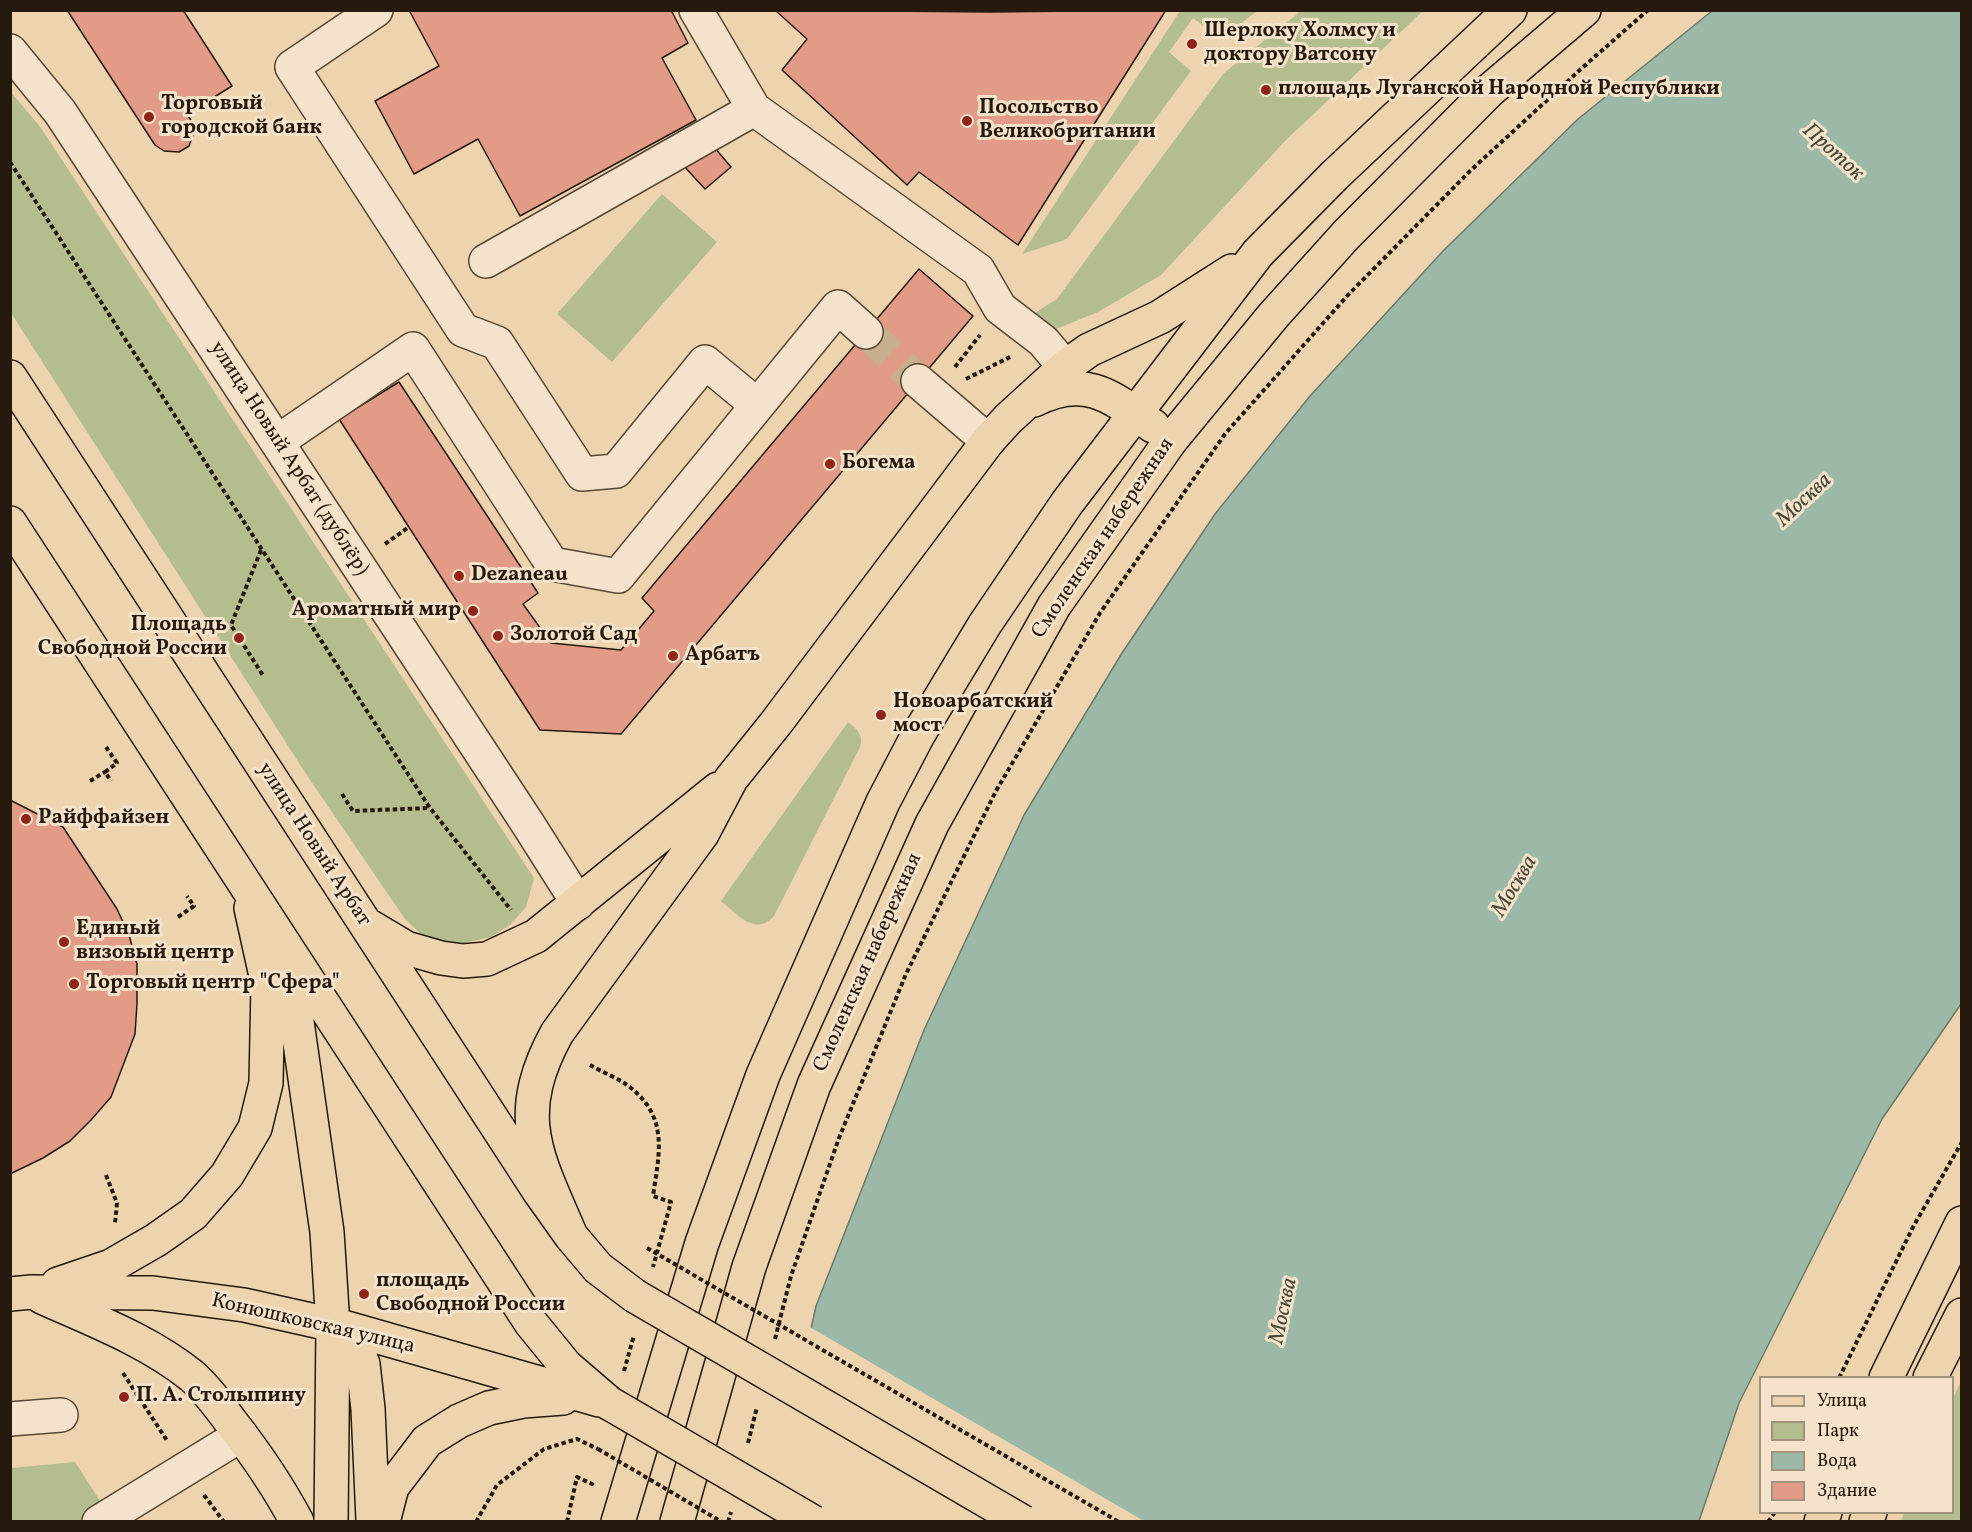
<!DOCTYPE html>
<html>
<head>
<meta charset="utf-8">
<style>
  body { margin:0 }
  #map { position:relative; width:1972px; height:1532px; overflow:hidden; background:#eed4ae; font-family:Vollkorn,serif }
  canvas { display:block }
  .frame { position:absolute; inset:0; border:12px solid #251a0d; pointer-events:none }
  .legend { position:absolute; left:1759px; top:1376px; width:195px; height:138px; box-sizing:border-box; background:#f4e3ca; border:2px solid #a1937e; margin:0; padding:8px 10px; list-style:none; font-size:18px; color:#251a0d }
  .legend li { display:flex; align-items:center; gap:12px; height:30px }
  .legend b { width:30px; border:2px solid #a1937e }
</style>
</head>
<body>
<div id="map">
<canvas width="1972" height="1532"></canvas>
<div class="frame"></div>
<ul class="legend">
<li><b style="height:8px;background:#eed4ae"></b>Улица</li>
<li><b style="height:16px;background:#b4bd8e"></b>Парк</li>
<li><b style="height:16px;background:#9bb9a6"></b>Вода</li>
<li><b style="height:16px;background:#e29b86"></b>Здание</li>
</ul>
</div>
<script>
const ctx = document.querySelector('canvas').getContext('2d');
ctx.lineJoin = 'round';
function paint(path, color) { ctx.fillStyle = color; ctx.fill(path, 'evenodd'); }
function trace(path, color, width, dash) { ctx.strokeStyle = color; ctx.lineWidth = width; ctx.lineCap = dash ? 'butt' : 'round'; ctx.setLineDash(dash || []); ctx.stroke(path); }
function write(font, color, halo, rows, align = 'center') {
  ctx.font = font + ' Vollkorn,serif'; ctx.lineWidth = 6; ctx.setLineDash([]); ctx.textBaseline = 'middle'; ctx.strokeStyle = halo; ctx.fillStyle = color; for (const [text, x, y, turn = 0] of rows) {
    ctx.save(); ctx.translate(x, y); ctx.rotate((+turn || 0) * Math.PI / 180); ctx.textAlign = isNaN(turn) ? turn : align; if (halo) ctx.strokeText(text, 0, 0); ctx.fillText(text, 0, 0); ctx.restore();
  }
}
paint(new Path2D(`
  M 1180,11 L 1257,11 L 1221,39 L 1193,18 L 1169,52 L 1191,71 L 1067,239 L 1022,254 Z
  M 1301,11 L 1423,11 L 1286,140 L 1161,275 L 1098,312 L 1056,329 L 1035,325 L 1033,314 L 1057,299 L 1224,73 Z
  M 10,91 L 41,128 L 534,878 L 526,907 L 510,925 L 491,937 L 455,945 L 426,939 L 405,919 L 306,774 L 11,313 Z
  M 662,194 L 717,242 L 612,362 L 557,314 Z
  M 848,722 C 857,729 864,735 860,747 L 774,916 C 755,937 737,914 721,901 Z
  M 1961,1381 L 1961,1521 L 1901,1521 L 1904,1513 L 1952,1512 L 1953,1399 Z
  M 75,1462 L 113,1521 L 11,1522 L 11,1468 Z`), '#b4bd8e');
const water = new Path2D(`
  M 1712,11 L 1961,11 L 1961,1004 L 1882,1119 L 1739,1403 L 1699,1521 L 768,1522 L 816,1306 L 924,1030 L 1024,815 L 1122,653 L 1215,514 L 1310,396 L 1443,251 L 1578,119 Z`);
paint(water, '#9bb9a6');
trace(water, '#6c7969', 1.5);
paint(new Path2D(`
  M 808,1326 L 1144,1521 L 765,1522 Z`), '#eed4ae');
const building = new Path2D(`
  M 67,10 L 183,10 L 232,86 L 187,114 L 192,122 L 193,135 L 189,146 L 179,152 L 164,151 L 155,145 Z
  M 409,10 L 671,10 L 688,43 L 662,58 L 696,120 L 520,216 L 478,139 L 414,174 L 375,101 L 439,66 Z
  M 775,10 L 990,12 L 1166,10 L 1018,245 L 919,172 L 907,185 L 782,70 L 807,39 Z
  M 709,141 L 731,167 L 705,189 L 682,164 Z
  M 919,269 L 973,316 L 621,734 L 540,730 L 339,419 L 399,382 L 538,593 L 523,604 L 551,643 L 621,650 L 654,611 L 642,598 Z
  M 10,800 L 63,827 L 117,909 L 129,935 L 137,964 L 137,1004 L 135,1034 L 111,1097 L 91,1120 L 70,1141 L 43,1158 L 10,1174 Z`);
paint(building, '#e29b86');
trace(building, '#251a0d', 1.5);
trace(new Path2D(`
  M 866,332 L 918,381`), '#c6af8e', 33, [33, 16]);
const minor = new Path2D(`
  M 376,10 L 292,67 L 463,330 L 497,343 L 582,474 L 616,471 L 705,362 L 757,405
  M 696,10 L 754,109 L 978,270 L 1000,308 L 1043,341 L 1065,367
  M 10,51 L 60,112 L 528,824 L 578,903
  M 486,261 L 754,109
  M 918,381 L 988,441
  M 277,442 L 413,349 L 552,564 L 618,576 L 838,307 L 866,332
  M 10,1419 L 61,1415
  M 99,1522 L 241,1435`);
const major = new Path2D(`
  M 10,377 L 539,1191 L 571,1236 L 598,1268 L 635,1296
  M 1034,400 C 1085,374 1111,396 1153,426
  M 10,523 L 531,1323 L 566,1366 L 609,1403
  M 369,926 L 406,948 L 441,958 L 463,961 L 487,959 L 536,936 L 718,789
  M 288,959 L 327,1232 L 333,1326 L 331,1522
  M 571,1236 C 537,1156 511,1117 557,1033 L 702,834 L 731,779 L 776,723 L 988,441 L 1008,419 L 1065,367 L 1089,350 L 1160,317 L 1232,271
  M 58,1284 L 111,1266 L 156,1240 L 193,1214 L 227,1175 L 255,1128 L 266,1083 L 268,985 L 251,908
  M 10,1294 L 32,1292 L 153,1293 L 244,1305 L 347,1328 L 599,1400
  M 42,1297 C 93,1320 149,1341 192,1376 C 207,1389 220,1407 231,1422 C 256,1454 278,1486 297,1522
  M 347,1328 L 363,1364 L 368,1409 L 373,1520
  M 1886,1378 L 1962,1223
  M 1930,1378 L 1962,1315
  M 383,1522 L 392,1487 L 427,1441 L 459,1421 L 489,1408 L 523,1401 L 563,1398
  M 618,1522 L 702,1243 L 763,1075 L 883,802 L 918,735 L 985,624 L 1067,503 L 1258,253 L 1335,175 L 1510,10
  M 677,1522 L 749,1267 L 814,1085 L 932,824 L 1054,606 L 1171,440 L 1273,316 L 1346,235 L 1489,91 L 1584,10
  M 1821,1522 L 1825,1512
  M 1866,1522 L 1870,1512`);
trace(minor, '#574835', 36);
trace(major, '#251a0d', 36);
trace(new Path2D(`
  M 10,162 L 430,808 L 511,910
  M 955,367 L 980,335
  M 966,379 L 1010,357
  M 385,544 L 409,527
  M 261,550 L 231,625 L 264,677
  M 106,747 L 117,763 L 105,772 L 111,781
  M 90,781 L 105,772
  M 342,794 L 353,811 L 430,808
  M 178,917 L 194,906 L 187,896
  M 590,1065 C 602,1072 622,1080 631,1088 C 669,1119 659,1154 653,1196 L 671,1202 L 653,1267
  M 106,1175 L 117,1203 L 115,1223
  M 775,1339 L 791,1276 L 839,1138 L 906,974 L 996,791 L 1100,613 L 1225,434 L 1348,295 L 1470,171 L 1582,68 L 1648,10
  M 624,1371 L 634,1335
  M 123,1373 L 168,1442
  M 1839,1378 L 1913,1227 L 1962,1142
  M 748,1443 L 757,1407
  M 204,1495 L 224,1522
  M 476,1522 L 497,1485 L 544,1449 L 577,1439 L 598,1449
  M 567,1522 L 577,1477 L 592,1484 L 593,1482
  M 728,1522 L 731,1512
  M 1768,1522 L 1775,1512`), '#251a0d', 4, [4.5, 3]);
trace(minor, '#f4e3ca', 33);
trace(major, '#eed4ae', 33);
const majorBridge = new Path2D(`
  M 635,1296 L 1023,1522
  M 609,1403 L 813,1522`);
trace(majorBridge, '#251a0d', 36, []);
trace(new Path2D(`
  M 647,1248 L 1119,1522
  M 598,1449 L 722,1522`), '#251a0d', 4, [4.5, 3]);
trace(majorBridge, '#eed4ae', 33);
for (const [x, y, r, color] of [
  [1192,44,6,"#8f2418"],
  [1266,90,6,"#8f2418"],
  [149,117,6,"#8f2418"],
  [967,121,6,"#8f2418"],
  [830,464,6,"#8f2418"],
  [459,576,6,"#8f2418"],
  [473,611,6,"#8f2418"],
  [498,636,6,"#8f2418"],
  [239,638,6,"#8f2418"],
  [673,656,6,"#8f2418"],
  [881,715,6,"#8f2418"],
  [26,819,6,"#8f2418"],
  [64,942,6,"#8f2418"],
  [74,984,6,"#8f2418"],
  [364,1294,6,"#8f2418"],
  [124,1397,6,"#8f2418"]
]) { const dot = new Path2D(); dot.arc(x, y, r, 0, 2 * Math.PI); ctx.fillStyle = color; ctx.fill(dot); trace(dot, '#f4e3ca', 2); }
write('bold 21px', '#251a0d', '#f4e3ca', [
  ["Шерлоку Холмсу и",1204,32],
  ["доктору Ватсону",1204,56],
  ["площадь Луганской Народной Республики",1278,90],
  ["Торговый",161,105],
  ["городской банк",161,129],
  ["Посольство",979,109],
  ["Великобритании",979,133],
  ["Богема",842,464],
  ["Dezaneau",471,576],
  ["Ароматный мир",461,611,"right"],
  ["Площадь",227,626,"right"],
  ["Свободной России",227,650,"right"],
  ["Золотой Сад",510,636],
  ["Арбатъ",685,656],
  ["Новоарбатский",893,703],
  ["мост",893,727],
  ["Райффайзен",38,819],
  ["Единый",76,930],
  ["визовый центр",76,954],
  ["Торговый центр \"Сфера\"",86,984],
  ["площадь",376,1282],
  ["Свободной России",376,1306],
  ["П. А. Столыпину",136,1397]
], 'left');
write('21px', '#251a0d', '#f4e3ca', [
  ["улица Новый Арбат (дублёр)",288,459,57],
  ["Смоленская набережная",1104,539,-56],
  ["улица Новый Арбат",313,845,57],
  ["Смоленская набережная",869,963,-66],
  ["Конюшковская улица",313,1325,13]
]);
write('italic 22px', '#484a3b', '#f4e3ca', [
  ["Проток",1832,153,42],
  ["Москва",1805,501,-43],
  ["Москва",1516,887,-59],
  ["Москва",1285,1311,-78]
]);
</script>
</body>
</html>
